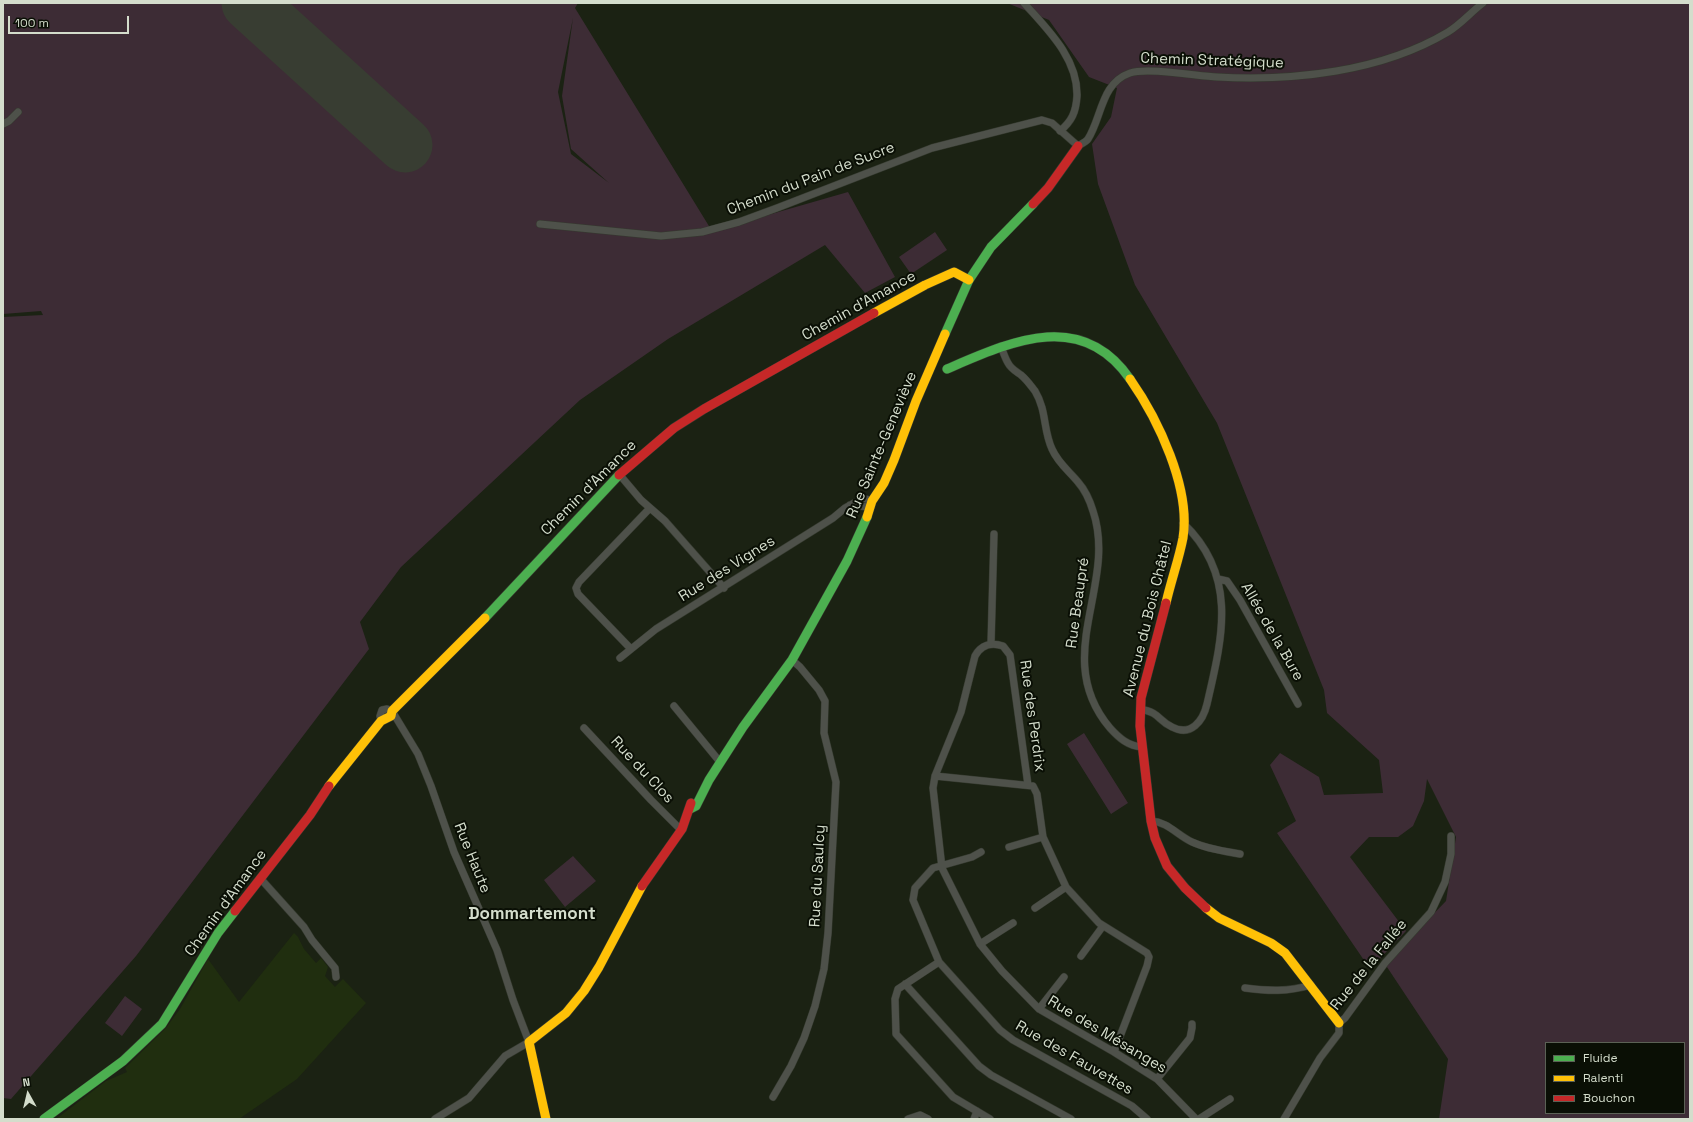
<!DOCTYPE html>
<html>
<head>
<meta charset="utf-8">
<style>
  body { margin:0 }
  #map { position:relative; width:1693px; height:1122px; overflow:hidden; background:#1b2213; font-family:"Space Grotesk",sans-serif }
  canvas { display:block }
  .frame { position:absolute; inset:0; border:4px solid #d4ddcc; pointer-events:none }
  .legend { position:absolute; left:1545px; top:1042px; width:140px; height:72px; box-sizing:border-box; background:#0a0f05; border:1px solid #5b6155; margin:0; padding:5px 7px; list-style:none; font-size:12px; color:#d4ddcc }
  .legend li { display:flex; align-items:center; gap:8px; height:20px }
  .legend b { width:20px; border:1px solid #5b6155 }
  .north { position:absolute; left:8px; top:1074px; width:40px; height:40px; -webkit-text-stroke:3px #0a0f05; paint-order:stroke; rotate:352deg; font-size:11px; font-weight:700; line-height:16px; text-align:center; color:#d4ddcc }
  .north::after { content:''; display:block; margin:auto; width:14px; height:18px; background:#d4ddcc; clip-path:polygon(50% 0,100% 100%,50% 72%,0 100%) }
  .scale { position:absolute; left:8px; top:16px; width:121px; height:18px; box-sizing:border-box; border:2px solid #d4ddcc; border-top:0; padding-left:5px; font-size:12px; line-height:14px; white-space:nowrap; color:#d4ddcc; -webkit-text-stroke:3px #0a0f05; paint-order:stroke }
</style>
</head>
<body>
<div id="map">
<canvas width="1693" height="1122"></canvas>
<div class="frame"></div>
<ul class="legend">
<li><b style="height:5px;background:#4caf50"></b>Fluide</li>
<li><b style="height:5px;background:#ffc107"></b>Ralenti</li>
<li><b style="height:5px;background:#c62828"></b>Bouchon</li>
</ul>
<div class="north">N</div>
<div class="scale">100 m</div>
</div>
<script>
const ctx = document.querySelector('canvas').getContext('2d');
ctx.lineJoin = 'round';
function paint(path, color) { ctx.fillStyle = color; ctx.fill(path, 'evenodd'); }
function trace(path, color, width, dash) { ctx.strokeStyle = color; ctx.lineWidth = width; ctx.lineCap = dash ? 'butt' : 'round'; ctx.setLineDash(dash || []); ctx.stroke(path); }
function write(font, color, halo, rows, align = 'center') {
  ctx.font = font + ' "Space Grotesk",sans-serif'; ctx.lineWidth = 4; ctx.setLineDash([]); ctx.textBaseline = 'middle'; ctx.strokeStyle = halo; ctx.fillStyle = color; for (const [text, x, y, turn = 0] of rows) {
    ctx.save(); ctx.translate(x, y); ctx.rotate((+turn || 0) * Math.PI / 180); ctx.textAlign = isNaN(turn) ? turn : align; if (halo) ctx.strokeText(text, 0, 0); ctx.fillText(text, 0, 0); ctx.restore();
  }
}
paint(new Path2D(`
  M 294,933 L 298,937 L 304,949 L 316,963 L 321,958 L 328,967 L 325,976 L 335,987 L 343,979 L 366,1003 L 297,1079 L 239,1119 L 56,1119 L 106,1081 L 127,1072 L 125,1068 L 165,1029 L 180,1009 L 208,959 L 239,1002 Z`), '#202e0f');
paint(new Path2D(`
  M 3,3 L 578,3 L 575,8 L 712,231 L 848,192 L 895,277 L 865,293 L 825,245 L 668,339 L 580,400 L 401,567 L 360,622 L 369,649 L 136,956 L 11,1099 L 3,1098 L 3,317 L 43,315 L 41,311 L 3,314 ZM 573,18 L 562,96 L 571,149 L 609,183 L 571,154 L 558,92 Z
  M 1007,3 L 1690,3 L 1690,1119 L 1439,1119 L 1448,1059 L 1385,964 L 1446,901 L 1456,837 L 1427,779 L 1424,801 L 1413,826 L 1398,837 L 1369,837 L 1350,857 L 1406,931 L 1370,969 L 1277,833 L 1296,821 L 1270,765 L 1280,753 L 1319,777 L 1324,795 L 1383,793 L 1379,760 L 1327,713 L 1324,690 L 1217,423 L 1135,285 L 1098,184 L 1092,144 L 1111,117 L 1117,88 L 1089,77 L 1049,20 ZM 1546,1043 L 1684,1043 L 1684,1113 L 1546,1113 Z
  M 935,232 L 947,250 L 911,274 L 899,257 Z
  M 1084,733 L 1128,803 L 1111,814 L 1067,744 Z
  M 573,856 L 596,881 L 565,907 L 544,880 Z
  M 125,996 L 142,1009 L 122,1036 L 105,1023 Z`), '#3d2c35');
trace(new Path2D(`
  M 249,3 L 405,145`), '#383d32', 55);
const street = new Path2D(`
  M 1024,3 C 1047,29 1078,58 1077,96 C 1076,112 1072,121 1060,131
  M 3,124 L 9,121 L 18,112
  M 1078,146 C 1081,144 1086,142 1088,139 C 1102,117 1101,83 1130,73 C 1147,67 1197,76 1217,77 C 1294,81 1381,72 1448,32 C 1461,24 1471,12 1483,3
  M 540,224 L 661,236 L 702,232 L 739,222 L 777,208 L 932,148 L 1042,120 L 1052,123 L 1078,146
  M 1001,346 C 1003,352 1005,358 1008,363 C 1011,369 1017,372 1021,375 C 1027,380 1031,386 1035,391 C 1047,411 1043,430 1052,449 C 1058,463 1069,471 1078,482 C 1085,490 1090,501 1093,511 C 1118,585 1050,657 1110,728 C 1119,738 1128,746 1142,747
  M 619,474 L 641,500 L 665,521 L 724,588
  M 850,505 L 869,507
  M 1218,579 L 1227,581 L 1240,600 L 1298,704
  M 991,644 L 994,534
  M 631,649 L 578,594 L 576,588 L 579,582 L 650,508
  M 620,658 L 656,629 L 833,518 L 845,508 L 863,498 L 872,501
  M 674,706 L 720,762
  M 1140,709 C 1161,713 1157,720 1172,727 C 1191,737 1203,721 1207,704 C 1222,639 1239,576 1183,523
  M 381,721 L 380,716 L 382,710 L 387,709 L 392,711 L 418,754 L 431,786 L 454,852 L 497,950 L 513,1000 L 529,1042 L 505,1056 L 469,1098 L 435,1119
  M 584,728 L 651,800 L 681,830
  M 935,776 L 1033,786 L 1037,794 L 1043,837 L 1066,887 L 1099,923 L 1147,953 L 1149,957 L 1147,966 L 1114,1052
  M 1028,785 L 1010,655 L 1003,646 C 991,642 981,645 975,656 L 961,712 L 935,776 L 933,788 L 942,868 L 980,944 L 1002,971 L 1039,1009 L 1114,1052 L 1157,1079 L 1196,1119
  M 1151,821 C 1168,822 1177,835 1192,842 C 1207,849 1223,851 1240,854
  M 1009,847 L 1043,837
  M 981,852 L 972,857 L 933,868 L 915,888 L 913,900 L 939,962 L 1000,1030 L 1013,1040 L 1132,1106 L 1147,1119
  M 260,878 L 304,927 L 312,940 L 335,968 L 336,977
  M 1035,908 L 1066,887
  M 980,944 L 1013,923
  M 1081,956 L 1103,926
  M 939,962 L 898,989 L 895,999 L 896,1034 L 953,1097 L 990,1119
  M 905,984 L 979,1066 L 991,1075 L 1071,1119
  M 1245,988 C 1268,991 1288,992 1311,985
  M 1039,1009 L 1064,977
  M 1157,1079 L 1190,1038 L 1192,1028 L 1192,1024
  M 773,1097 L 791,1066 L 804,1038 L 815,1006 L 824,969 L 828,933 L 836,782 L 824,733 L 825,701 L 819,690 L 800,667 L 792,660
  M 908,1119 L 920,1115 L 928,1119
  M 974,1119 L 977,1111
  M 1199,1119 L 1230,1099
  M 1284,1119 L 1320,1058 L 1339,1033 L 1339,1023 L 1345,1018 L 1385,963 L 1431,912 L 1445,882 L 1451,854 L 1451,836`);
const fast = new Path2D(`
  M 945,334 L 969,280 L 991,247 L 1033,204
  M 947,369 C 1010,342 1081,308 1130,379
  M 485,618 L 619,475
  M 690,809 L 696,806 L 709,780 L 743,727 L 792,660 L 847,561 L 867,517
  M 44,1119 L 123,1061 L 162,1024 L 218,933 L 235,911`);
const slow = new Path2D(`
  M 874,313 L 925,285 L 954,272 L 969,280
  M 1130,379 C 1158,419 1191,488 1183,538 C 1179,559 1171,581 1166,603
  M 867,517 L 872,501 L 884,483 L 894,460 L 916,401 L 945,334
  M 329,786 L 381,721 L 391,716 L 392,711 L 485,618
  M 1206,908 L 1219,918 L 1271,943 L 1285,953 L 1339,1023
  M 546,1119 L 529,1042 L 566,1013 L 584,991 L 599,967 L 642,886`);
const jam = new Path2D(`
  M 1033,204 L 1048,188 L 1078,146
  M 619,475 L 674,428 L 704,409 L 874,313
  M 1166,603 L 1141,698 L 1140,726 L 1151,821 L 1155,838 L 1167,866 L 1185,888 L 1206,908
  M 642,886 L 682,829 L 691,803
  M 235,911 L 310,815 L 329,786`);
trace(street, '#353a2f', 8);
trace(fast, '#353a2f', 10);
trace(slow, '#353a2f', 10);
trace(jam, '#353a2f', 10);
trace(street, '#4e514a', 7);
trace(fast, '#4caf50', 9);
trace(slow, '#ffc107', 9);
trace(jam, '#c62828', 9);
write('15px', '#d4ddcc', '#0a0f05', [
  ["Chemin Stratégique",1212,61,2],
  ["Chemin du Pain de Sucre",811,179,-21],
  ["Chemin d'Amance",859,306,-29],
  ["Rue Sainte-Geneviève",882,445,-67],
  ["Chemin d'Amance",589,488,-45],
  ["Rue des Vignes",727,569,-32],
  ["Rue Beaupré",1078,603,-82],
  ["Avenue du Bois Châtel",1148,619,-76],
  ["Allée de la Bure",1272,632,60],
  ["Rue des Perdrix",1032,716,82],
  ["Rue du Clos",642,770,47],
  ["Rue Haute",472,858,68],
  ["Rue du Saulcy",818,876,-87],
  ["Chemin d'Amance",226,903,-54],
  ["Rue de la Fallée",1369,965,-51],
  ["Rue des Mésanges",1107,1035,31],
  ["Rue des Fauvettes",1074,1058,30]
]);
write('bold 17px', '#d4ddcc', '#0a0f05', [
  ["Dommartemont",532,914]
]);
</script>
</body>
</html>
